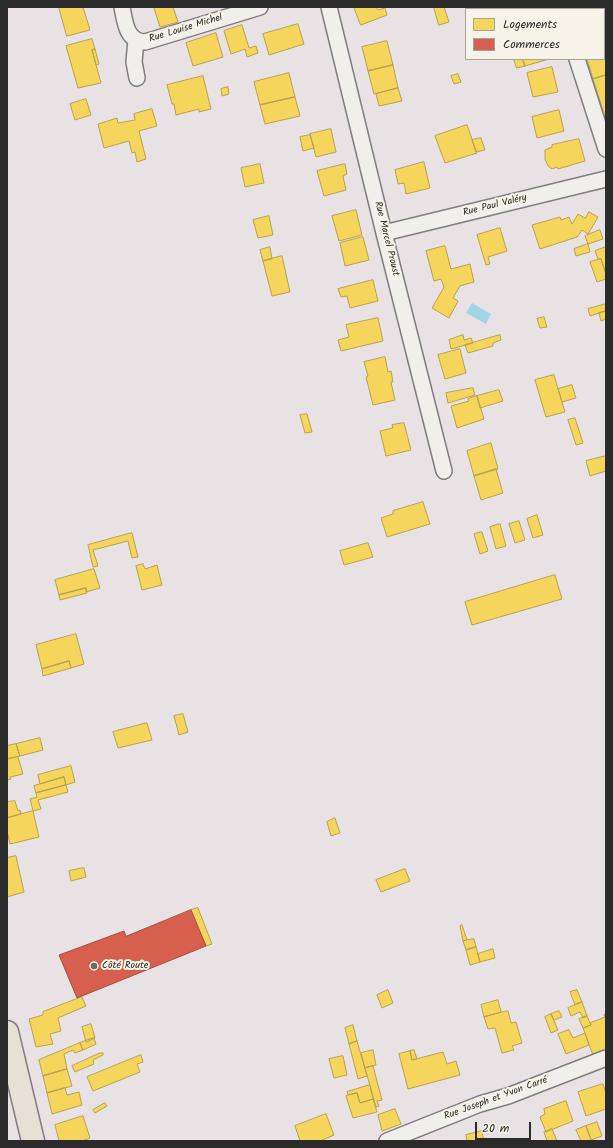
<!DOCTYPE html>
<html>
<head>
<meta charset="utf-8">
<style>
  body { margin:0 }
  #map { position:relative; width:613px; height:1148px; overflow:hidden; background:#e9e2e5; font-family:Kalam,sans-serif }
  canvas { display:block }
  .frame { position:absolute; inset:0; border:8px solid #2b2b2b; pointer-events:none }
  .legend { position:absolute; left:465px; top:8px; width:140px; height:52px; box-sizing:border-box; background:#f7f3e8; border:1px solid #a5a39c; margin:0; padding:5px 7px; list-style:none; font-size:12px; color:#2b2b2b }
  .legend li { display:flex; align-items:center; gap:8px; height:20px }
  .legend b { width:20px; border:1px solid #a5a39c }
  .scale { position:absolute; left:475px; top:1122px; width:56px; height:18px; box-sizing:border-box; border:2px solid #2b2b2b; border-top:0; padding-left:5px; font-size:12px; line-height:14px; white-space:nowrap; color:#2b2b2b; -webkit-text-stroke:3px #f7f3e8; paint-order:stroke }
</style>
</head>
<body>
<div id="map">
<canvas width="613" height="1148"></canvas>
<div class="frame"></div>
<ul class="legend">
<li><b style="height:11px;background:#f6d55c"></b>Logements</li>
<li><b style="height:11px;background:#d6604d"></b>Commerces</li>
</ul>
<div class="scale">20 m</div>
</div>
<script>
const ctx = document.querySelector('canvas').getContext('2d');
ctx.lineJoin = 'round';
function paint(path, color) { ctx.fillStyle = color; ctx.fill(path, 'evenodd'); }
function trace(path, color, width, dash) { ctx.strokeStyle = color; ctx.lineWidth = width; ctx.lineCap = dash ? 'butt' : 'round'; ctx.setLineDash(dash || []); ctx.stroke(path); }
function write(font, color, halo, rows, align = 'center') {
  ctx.font = font + ' Kalam,sans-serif'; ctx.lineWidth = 4; ctx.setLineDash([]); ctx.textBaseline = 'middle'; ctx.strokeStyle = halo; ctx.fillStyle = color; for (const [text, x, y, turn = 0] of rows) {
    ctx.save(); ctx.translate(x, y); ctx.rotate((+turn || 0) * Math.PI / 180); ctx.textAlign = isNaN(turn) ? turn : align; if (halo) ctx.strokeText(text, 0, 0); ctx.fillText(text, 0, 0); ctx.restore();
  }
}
paint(new Path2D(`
  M 472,303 L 491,314 L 486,324 L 466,313 Z`), '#a4d5e7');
const homes = new Path2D(`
  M 59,7 L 83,7 L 90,30 L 67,36 Z
  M 158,7 L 173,7 L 178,22 L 160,27 L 154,8 Z
  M 354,7 L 376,7 L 378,10 L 385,8 L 387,15 L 361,25 Z
  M 434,7 L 444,7 L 449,22 L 439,25 Z
  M 516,7 L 538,7 L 539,9 L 516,9 Z
  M 571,7 L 599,7 L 600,9 L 571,9 Z
  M 298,24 L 304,44 L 269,55 L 263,34 Z
  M 242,25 L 249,48 L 256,46 L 258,53 L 247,57 L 245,49 L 231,54 L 224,31 Z
  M 606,29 L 606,75 L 593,79 L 587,59 L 604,59 L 604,30 Z
  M 216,33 L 223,57 L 193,66 L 186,43 Z
  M 92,39 L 95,49 L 92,50 L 101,83 L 78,88 L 66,46 Z
  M 387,41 L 393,65 L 368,71 L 362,47 Z
  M 95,49 L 99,64 L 96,65 L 92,50 Z
  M 514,59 L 523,59 L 525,66 L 517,68 Z
  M 523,59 L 549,59 L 525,66 Z
  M 393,65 L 398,88 L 374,94 L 368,71 Z
  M 552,67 L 558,92 L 533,97 L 527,73 Z
  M 289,73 L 295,97 L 260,105 L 254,82 Z
  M 458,74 L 461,82 L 454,84 L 451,76 Z
  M 606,75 L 606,120 L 593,79 Z
  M 203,76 L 211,109 L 199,112 L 199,109 L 176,115 L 174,104 L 172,104 L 167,85 Z
  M 228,87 L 229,94 L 222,96 L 221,89 Z
  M 398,88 L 402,101 L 379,106 L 376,94 Z
  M 295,97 L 300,116 L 265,124 L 260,105 Z
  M 86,99 L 91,115 L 75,120 L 70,104 Z
  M 152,109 L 157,126 L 139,131 L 146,159 L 137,162 L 135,152 L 132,153 L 129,141 L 104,148 L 98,124 L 117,118 L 118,123 L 135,120 L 134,114 Z
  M 559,110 L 564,131 L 537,138 L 532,117 Z
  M 467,125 L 477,153 L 445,163 L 435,136 Z
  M 331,129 L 336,152 L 316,157 L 310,134 Z
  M 310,135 L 314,148 L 303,151 L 300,137 Z
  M 481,138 L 485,150 L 476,152 L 472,140 Z
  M 579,139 L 585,161 L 558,169 L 557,167 L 552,169 L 548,166 L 545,159 L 545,150 L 552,147 L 552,145 Z
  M 424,162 L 430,188 L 406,194 L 404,183 L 398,184 L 395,170 Z
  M 260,164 L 264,183 L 245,187 L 241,168 Z
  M 345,164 L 347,174 L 343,176 L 346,190 L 324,196 L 317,171 Z
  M 356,210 L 362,235 L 339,241 L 332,216 Z
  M 589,212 L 598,217 L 588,234 L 582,230 L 577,237 L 540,249 L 532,225 L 560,217 L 561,220 L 569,217 L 572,224 L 578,214 L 585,218 Z
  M 269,216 L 273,235 L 258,238 L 253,220 Z
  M 500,228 L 507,251 L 488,257 L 490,264 L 486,265 L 477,235 Z
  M 600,230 L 603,239 L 588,244 L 585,236 Z
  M 363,237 L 369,260 L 345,266 L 340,243 Z
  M 588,244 L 590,252 L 576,256 L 574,249 Z
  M 445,246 L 451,269 L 470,264 L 474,282 L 460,286 L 453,298 L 458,301 L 449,318 L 432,308 L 444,287 L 441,279 L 434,281 L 426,251 Z
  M 270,247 L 272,259 L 263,261 L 260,250 Z
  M 606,247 L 606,274 L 601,259 L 598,259 L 595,251 Z
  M 282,256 L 290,292 L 272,296 L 263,261 Z
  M 601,259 L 606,274 L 606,279 L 597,282 L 590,262 Z
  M 373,280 L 378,301 L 350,308 L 347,296 L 341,297 L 338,289 Z
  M 606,304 L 606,311 L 590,316 L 588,309 Z
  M 606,311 L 606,319 L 601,321 L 599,313 Z
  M 544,317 L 547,327 L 540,328 L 537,319 Z
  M 378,318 L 383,341 L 341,351 L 338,340 L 349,337 L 346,325 Z
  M 463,335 L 464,340 L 471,338 L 473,343 L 451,349 L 449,340 Z
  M 500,335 L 501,340 L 493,343 L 493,346 L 468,353 L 465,345 Z
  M 460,349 L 466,373 L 445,379 L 438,355 Z
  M 385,357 L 388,372 L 391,371 L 393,382 L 391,382 L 395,400 L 373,405 L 366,377 L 368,376 L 364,362 Z
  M 554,375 L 565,412 L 546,417 L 535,380 Z
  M 572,385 L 576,398 L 562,402 L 558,389 Z
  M 473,388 L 475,395 L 448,403 L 446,393 Z
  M 499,390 L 503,401 L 480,408 L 477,396 Z
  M 477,396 L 484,419 L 457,428 L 451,406 L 469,401 L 468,399 Z
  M 307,414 L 312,432 L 305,433 L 300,415 Z
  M 575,418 L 583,443 L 576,445 L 568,420 Z
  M 404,423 L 411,450 L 386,456 L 380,431 L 393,428 L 392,425 Z
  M 491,443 L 498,469 L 474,476 L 467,451 Z
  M 606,456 L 606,471 L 590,476 L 586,461 Z
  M 496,469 L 503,493 L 481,500 L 474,476 Z
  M 423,502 L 430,524 L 387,537 L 381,518 L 393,514 L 393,511 Z
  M 537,515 L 543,535 L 533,538 L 527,519 Z
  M 519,521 L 525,540 L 515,543 L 509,524 Z
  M 500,524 L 506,546 L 496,549 L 490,527 Z
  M 482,532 L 488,551 L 480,554 L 474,534 Z
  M 132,533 L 138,557 L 132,558 L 128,541 L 93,550 L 98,566 L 93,567 L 88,545 Z
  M 368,543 L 373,557 L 344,565 L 340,551 Z
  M 143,564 L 145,569 L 157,565 L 162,585 L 142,590 L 136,566 Z
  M 94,569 L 100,588 L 86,592 L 86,588 L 59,595 L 55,580 Z
  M 555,575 L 562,599 L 472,625 L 465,602 Z
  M 86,588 L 87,593 L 60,600 L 59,595 Z
  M 76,634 L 84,664 L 71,668 L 69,661 L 42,669 L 36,645 Z
  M 69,661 L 71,668 L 43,676 L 42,669 Z
  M 183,714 L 188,732 L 179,735 L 174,716 Z
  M 147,723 L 152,740 L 118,748 L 113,732 Z
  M 40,738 L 43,750 L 20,756 L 16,744 Z
  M 16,744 L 20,756 L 7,759 L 7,746 Z
  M 18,757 L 23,774 L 10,777 L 11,779 L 7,780 L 7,759 Z
  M 71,766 L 75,782 L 66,785 L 64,777 L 40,784 L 38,775 Z
  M 64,777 L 66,785 L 36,793 L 34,786 Z
  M 66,785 L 68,792 L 38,800 L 41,809 L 33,811 L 30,799 L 37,797 L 36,793 Z
  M 15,801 L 18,811 L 20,810 L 21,814 L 7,818 L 7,802 Z
  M 33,811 L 39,837 L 10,844 L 7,831 L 7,818 Z
  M 335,818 L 340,833 L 331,836 L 327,822 Z
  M 16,856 L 24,892 L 7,897 L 7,858 Z
  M 84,868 L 86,877 L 71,881 L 69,871 Z
  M 405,869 L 410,881 L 381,892 L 376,880 Z
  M 198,908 L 212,944 L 206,946 L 191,910 Z
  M 462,925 L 467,940 L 463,941 L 460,926 Z
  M 474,939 L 476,947 L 466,950 L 463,941 Z
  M 476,947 L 480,962 L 470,965 L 466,950 Z
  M 493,949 L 495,958 L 480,962 L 478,954 Z
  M 388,990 L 393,1003 L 382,1008 L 377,995 Z
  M 577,990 L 582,1002 L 575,1005 L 570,992 Z
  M 82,997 L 86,1006 L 58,1018 L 61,1031 L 50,1034 L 53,1044 L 36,1047 L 29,1019 L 43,1015 L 43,1012 Z
  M 498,1000 L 501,1012 L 484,1017 L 481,1005 Z
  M 582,1002 L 587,1016 L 583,1018 L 580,1012 L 571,1016 L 568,1008 Z
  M 508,1011 L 511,1023 L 516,1022 L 522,1043 L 512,1046 L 514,1050 L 502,1053 L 495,1028 L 488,1029 L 484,1017 Z
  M 559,1011 L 562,1017 L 554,1020 L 551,1014 Z
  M 551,1014 L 558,1030 L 551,1033 L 545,1017 Z
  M 606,1014 L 606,1053 L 594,1058 L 583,1028 L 591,1025 L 590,1023 L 605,1017 L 604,1015 Z
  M 587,1016 L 591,1025 L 583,1028 L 579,1019 Z
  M 91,1024 L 95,1038 L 86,1042 L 82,1027 Z
  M 353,1025 L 357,1041 L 349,1044 L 345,1028 Z
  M 569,1030 L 573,1038 L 585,1033 L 589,1045 L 566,1054 L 558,1034 Z
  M 94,1038 L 96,1044 L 83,1050 L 80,1043 Z
  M 357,1041 L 367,1076 L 358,1079 L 349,1044 Z
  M 80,1043 L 83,1050 L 75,1053 L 73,1050 L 64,1054 L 67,1069 L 43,1076 L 39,1060 Z
  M 373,1050 L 376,1065 L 365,1068 L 361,1053 Z
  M 414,1050 L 417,1059 L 412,1060 L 410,1051 Z
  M 410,1051 L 412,1060 L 443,1052 L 447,1064 L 456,1061 L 460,1075 L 408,1089 L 399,1054 Z
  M 100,1053 L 103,1053 L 103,1055 L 93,1060 L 94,1064 L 75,1072 L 72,1066 Z
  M 141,1055 L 143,1062 L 137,1064 L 140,1072 L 93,1091 L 87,1077 Z
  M 343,1056 L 347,1075 L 334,1078 L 329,1059 Z
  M 373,1066 L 382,1100 L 377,1101 L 379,1106 L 376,1107 L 365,1068 Z
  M 67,1069 L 72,1086 L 47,1093 L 43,1076 Z
  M 603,1084 L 606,1093 L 606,1109 L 586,1116 L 578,1092 Z
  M 370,1085 L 373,1099 L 360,1103 L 357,1093 L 348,1095 L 347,1092 Z
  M 65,1088 L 67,1095 L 79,1092 L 82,1105 L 52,1114 L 47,1093 Z
  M 357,1093 L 360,1103 L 373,1099 L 377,1112 L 353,1118 L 346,1096 Z
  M 566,1101 L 573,1121 L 546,1132 L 540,1117 L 545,1114 L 544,1109 Z
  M 105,1103 L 107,1106 L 95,1113 L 93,1110 Z
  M 395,1109 L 401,1124 L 382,1131 L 378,1115 Z
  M 326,1114 L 334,1135 L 320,1141 L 300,1141 L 295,1126 Z
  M 83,1116 L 90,1138 L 82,1141 L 59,1141 L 55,1125 Z
  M 597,1122 L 602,1136 L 591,1140 L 586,1126 Z
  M 586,1126 L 591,1140 L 591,1141 L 581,1141 L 576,1130 Z
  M 552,1129 L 557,1141 L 547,1141 L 544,1132 Z
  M 482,1131 L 484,1141 L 467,1141 L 466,1135 Z`);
paint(homes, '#f6d55c');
trace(homes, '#b9a24d', 1);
const shops = new Path2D(`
  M 191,910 L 206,946 L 77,998 L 59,955 L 124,931 L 126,936 Z`);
paint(shops, '#d6604d');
trace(shops, '#a35043', 1);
const street = new Path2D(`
  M 122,7 C 125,22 126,41 145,42 L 260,7
  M 329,7 L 384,233 L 444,471
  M 561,7 L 561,9
  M 136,40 L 134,62 L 137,78
  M 577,59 L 606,149
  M 384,233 L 606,179
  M 387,1141 L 480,1104 L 508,1096 L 606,1058`);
const primary = new Path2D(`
  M 7,1032 L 33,1141`);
trace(street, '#807d7f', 18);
trace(primary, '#807d7f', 25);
trace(street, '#f1efec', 15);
trace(primary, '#e7e1d5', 22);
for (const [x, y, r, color] of [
  [94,966,4,"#6e6b6c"]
]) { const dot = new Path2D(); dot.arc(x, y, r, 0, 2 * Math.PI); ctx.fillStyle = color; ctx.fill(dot); trace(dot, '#f7f3e8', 1.5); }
write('10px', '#2b2b2b', '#f7f3e8', [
  ["Rue Louise Michel",186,29,-17],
  ["Rue Paul Valéry",495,206,-14],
  ["Rue Marcel Proust",386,239,76],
  ["Rue Joseph et Yvon Carré",496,1099,-20]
]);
write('10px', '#2b2b2b', '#f7f3e8', [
  ["Côté Route",102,966]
], 'left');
</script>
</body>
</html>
